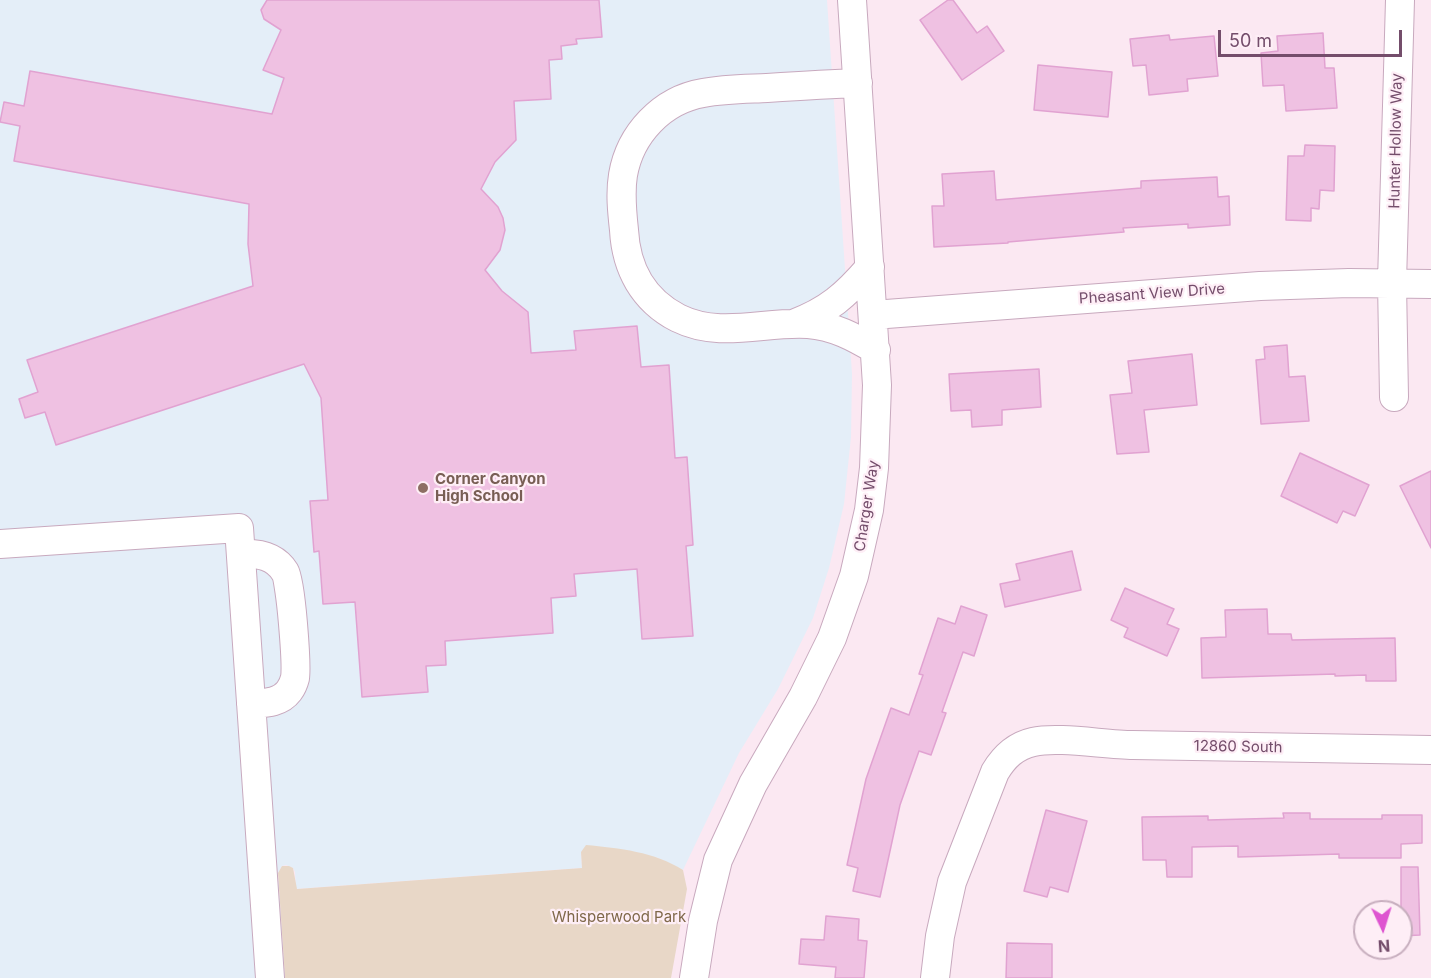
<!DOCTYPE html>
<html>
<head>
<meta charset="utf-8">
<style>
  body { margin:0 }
  #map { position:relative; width:1431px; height:978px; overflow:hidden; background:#fbe8f2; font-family:Inter,sans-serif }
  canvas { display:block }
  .north { position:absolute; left:1353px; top:900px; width:60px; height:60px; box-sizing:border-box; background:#feeef6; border:2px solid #c7aebe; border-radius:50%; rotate:176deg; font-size:16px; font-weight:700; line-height:24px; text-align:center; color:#744d6b }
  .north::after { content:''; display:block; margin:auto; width:21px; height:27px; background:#de54d0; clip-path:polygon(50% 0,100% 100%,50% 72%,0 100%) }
  .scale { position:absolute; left:1218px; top:30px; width:184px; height:27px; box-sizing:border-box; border:3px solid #744d6b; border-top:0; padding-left:8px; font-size:18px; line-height:21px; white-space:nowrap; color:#744d6b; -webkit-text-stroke:4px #feeef6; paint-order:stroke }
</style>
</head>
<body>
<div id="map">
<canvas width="1431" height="978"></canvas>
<div class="north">N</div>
<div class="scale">50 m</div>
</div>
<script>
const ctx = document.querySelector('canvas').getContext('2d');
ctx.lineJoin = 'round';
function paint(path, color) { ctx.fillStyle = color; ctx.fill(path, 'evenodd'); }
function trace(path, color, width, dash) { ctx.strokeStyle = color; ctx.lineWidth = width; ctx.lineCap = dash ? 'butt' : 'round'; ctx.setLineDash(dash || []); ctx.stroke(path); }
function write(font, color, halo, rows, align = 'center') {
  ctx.font = font + ' Inter,sans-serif'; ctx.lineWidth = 4.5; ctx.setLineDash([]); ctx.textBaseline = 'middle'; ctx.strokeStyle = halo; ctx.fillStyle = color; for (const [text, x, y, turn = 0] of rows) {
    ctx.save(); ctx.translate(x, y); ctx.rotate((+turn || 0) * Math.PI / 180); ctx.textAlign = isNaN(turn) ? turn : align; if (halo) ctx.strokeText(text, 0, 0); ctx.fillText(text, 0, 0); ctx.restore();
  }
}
paint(new Path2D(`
  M 0,0 L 827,0 L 852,374 L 851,437 L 844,504 L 829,568 L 813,618 L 778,689 L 739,753 L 683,870 L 658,858 L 628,851 L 581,852 L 582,868 L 296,889 L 295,872 L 293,868 L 286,865 L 282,866 L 278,873 L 285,978 L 0,978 Z`), '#e4eef8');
paint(new Path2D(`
  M 586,845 C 619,848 655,852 683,870 L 687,889 L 671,978 L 285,978 L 278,873 L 282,866 L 289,866 L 293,868 L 297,889 L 582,868 L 581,852 Z`), '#e8d7c7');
const building = new Path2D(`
  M 267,0 L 599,0 L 602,37 L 576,39 L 577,44 L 561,46 L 562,59 L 549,60 L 551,99 L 514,101 L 516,140 L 495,162 L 481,189 L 498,207 L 503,218 L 505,230 L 500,250 L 485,270 L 502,291 L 528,312 L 531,353 L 576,350 L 574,331 L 637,326 L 641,367 L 669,365 L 675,458 L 687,457 L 693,545 L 686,546 L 693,636 L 642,639 L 637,569 L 574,574 L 576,596 L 551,598 L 553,633 L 445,641 L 446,665 L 426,666 L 428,692 L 362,697 L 355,602 L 323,604 L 319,551 L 314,552 L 310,501 L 328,500 L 321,398 L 304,364 L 56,445 L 45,412 L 25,418 L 19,399 L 38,392 L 27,360 L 253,286 L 248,244 L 249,204 L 14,161 L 20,126 L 0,122 L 4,102 L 24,106 L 30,71 L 272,114 L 284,78 L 263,70 L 281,30 L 264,19 L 261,10 Z
  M 948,0 L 953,0 L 977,33 L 987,26 L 1004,51 L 962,80 L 920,20 Z
  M 1323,33 L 1325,68 L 1334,68 L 1337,108 L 1286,111 L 1284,85 L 1263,86 L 1261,53 L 1278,51 L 1277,36 Z
  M 1169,35 L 1170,40 L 1214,36 L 1218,76 L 1187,79 L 1188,91 L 1149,95 L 1146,65 L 1133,66 L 1130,39 Z
  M 1038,65 L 1112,72 L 1108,117 L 1034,110 Z
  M 1305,145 L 1335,146 L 1334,191 L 1320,190 L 1319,209 L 1311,208 L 1311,221 L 1286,220 L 1288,156 L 1304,156 Z
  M 994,171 L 996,200 L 1141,188 L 1141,181 L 1217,177 L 1218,197 L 1229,196 L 1230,225 L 1188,228 L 1188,224 L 1123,228 L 1124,232 L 1008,242 L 1008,243 L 934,247 L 932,206 L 944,206 L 942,174 Z
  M 1287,345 L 1289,377 L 1305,376 L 1309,421 L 1261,424 L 1256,360 L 1265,359 L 1264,347 Z
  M 1192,354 L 1197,405 L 1144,410 L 1149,452 L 1117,454 L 1110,395 L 1132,393 L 1128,361 Z
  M 1039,369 L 1041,407 L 1002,410 L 1002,425 L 972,427 L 971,410 L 951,411 L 949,374 Z
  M 1300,453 L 1369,485 L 1355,516 L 1343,511 L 1337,523 L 1281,496 Z
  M 1431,471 L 1431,548 L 1400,486 Z
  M 1072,551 L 1081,590 L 1005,607 L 1000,584 L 1020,580 L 1016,564 Z
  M 1125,588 L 1174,609 L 1167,624 L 1179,629 L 1167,656 L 1124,637 L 1128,628 L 1111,620 Z
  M 961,606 L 987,615 L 974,656 L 963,652 L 942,712 L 946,713 L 931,755 L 919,751 L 900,805 L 880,897 L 853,891 L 858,868 L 847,865 L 866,779 L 891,708 L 909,715 L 923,675 L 919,674 L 938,618 L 955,624 Z
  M 1267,609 L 1268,634 L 1291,634 L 1292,640 L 1395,638 L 1396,681 L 1366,681 L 1366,675 L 1335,676 L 1335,674 L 1202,678 L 1201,638 L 1226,637 L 1225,610 Z
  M 1046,810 L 1087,821 L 1068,892 L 1050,887 L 1047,897 L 1024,891 Z
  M 1283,813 L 1310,813 L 1310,819 L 1382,819 L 1382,815 L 1422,815 L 1422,843 L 1401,844 L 1401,858 L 1339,858 L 1339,854 L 1238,857 L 1238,846 L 1192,847 L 1192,877 L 1167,877 L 1166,860 L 1143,860 L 1142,817 L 1208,816 L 1208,820 L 1284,818 Z
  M 1401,867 L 1418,867 L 1420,935 L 1401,936 Z
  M 826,916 L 859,919 L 858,940 L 867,941 L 864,978 L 835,978 L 836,967 L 799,964 L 801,939 L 824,940 Z
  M 1007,943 L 1052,944 L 1052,978 L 1006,978 Z`);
paint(building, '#efc1e2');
trace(building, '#e1a2d1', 1.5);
const minor = new Path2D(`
  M 858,83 C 827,84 797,86 767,88 C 746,89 724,89 703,93 C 662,100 630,134 623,175 C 620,193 622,212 624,230 C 626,268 643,300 678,318 C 720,339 765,321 808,324 C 834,326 854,337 876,350
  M 873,315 L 1260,286 L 1349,283 L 1431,284
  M 793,324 C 828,311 846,295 870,267
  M 1394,397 L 1392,282 L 1400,0
  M 0,544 L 239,528 L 270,978
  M 241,554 C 259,553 275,556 285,572 C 291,582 297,665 295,678 C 294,682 292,687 289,691 C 280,703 265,703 251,704
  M 694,978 L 703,921 L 718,860 L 753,784 L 803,697 L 832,638 L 854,576 L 869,510 L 874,468 L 877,385 L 852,0
  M 935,978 L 940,936 L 952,882 L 995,772 C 1004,757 1015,746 1033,742 C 1058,736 1105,745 1133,745 C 1232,747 1332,748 1431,750`);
trace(minor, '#c8a9be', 30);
trace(minor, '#fff', 28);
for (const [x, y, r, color] of [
  [423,488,6,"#8d6e63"]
]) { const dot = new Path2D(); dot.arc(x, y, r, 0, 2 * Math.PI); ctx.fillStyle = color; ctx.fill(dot); trace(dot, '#feeef6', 2); }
write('15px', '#744d6b', '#feeef6', [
  ["Hunter Hollow Way",1396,141,-89],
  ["Pheasant View Drive",1152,294,-4],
  ["Charger Way",867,506,-81],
  ["12860 South",1238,747,1]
]);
write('bold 15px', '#785e54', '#feeef6', [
  ["Corner Canyon",435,479],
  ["High School",435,496]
], 'left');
write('15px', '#7f6849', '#feeef6', [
  ["Whisperwood Park",619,917]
]);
</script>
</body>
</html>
